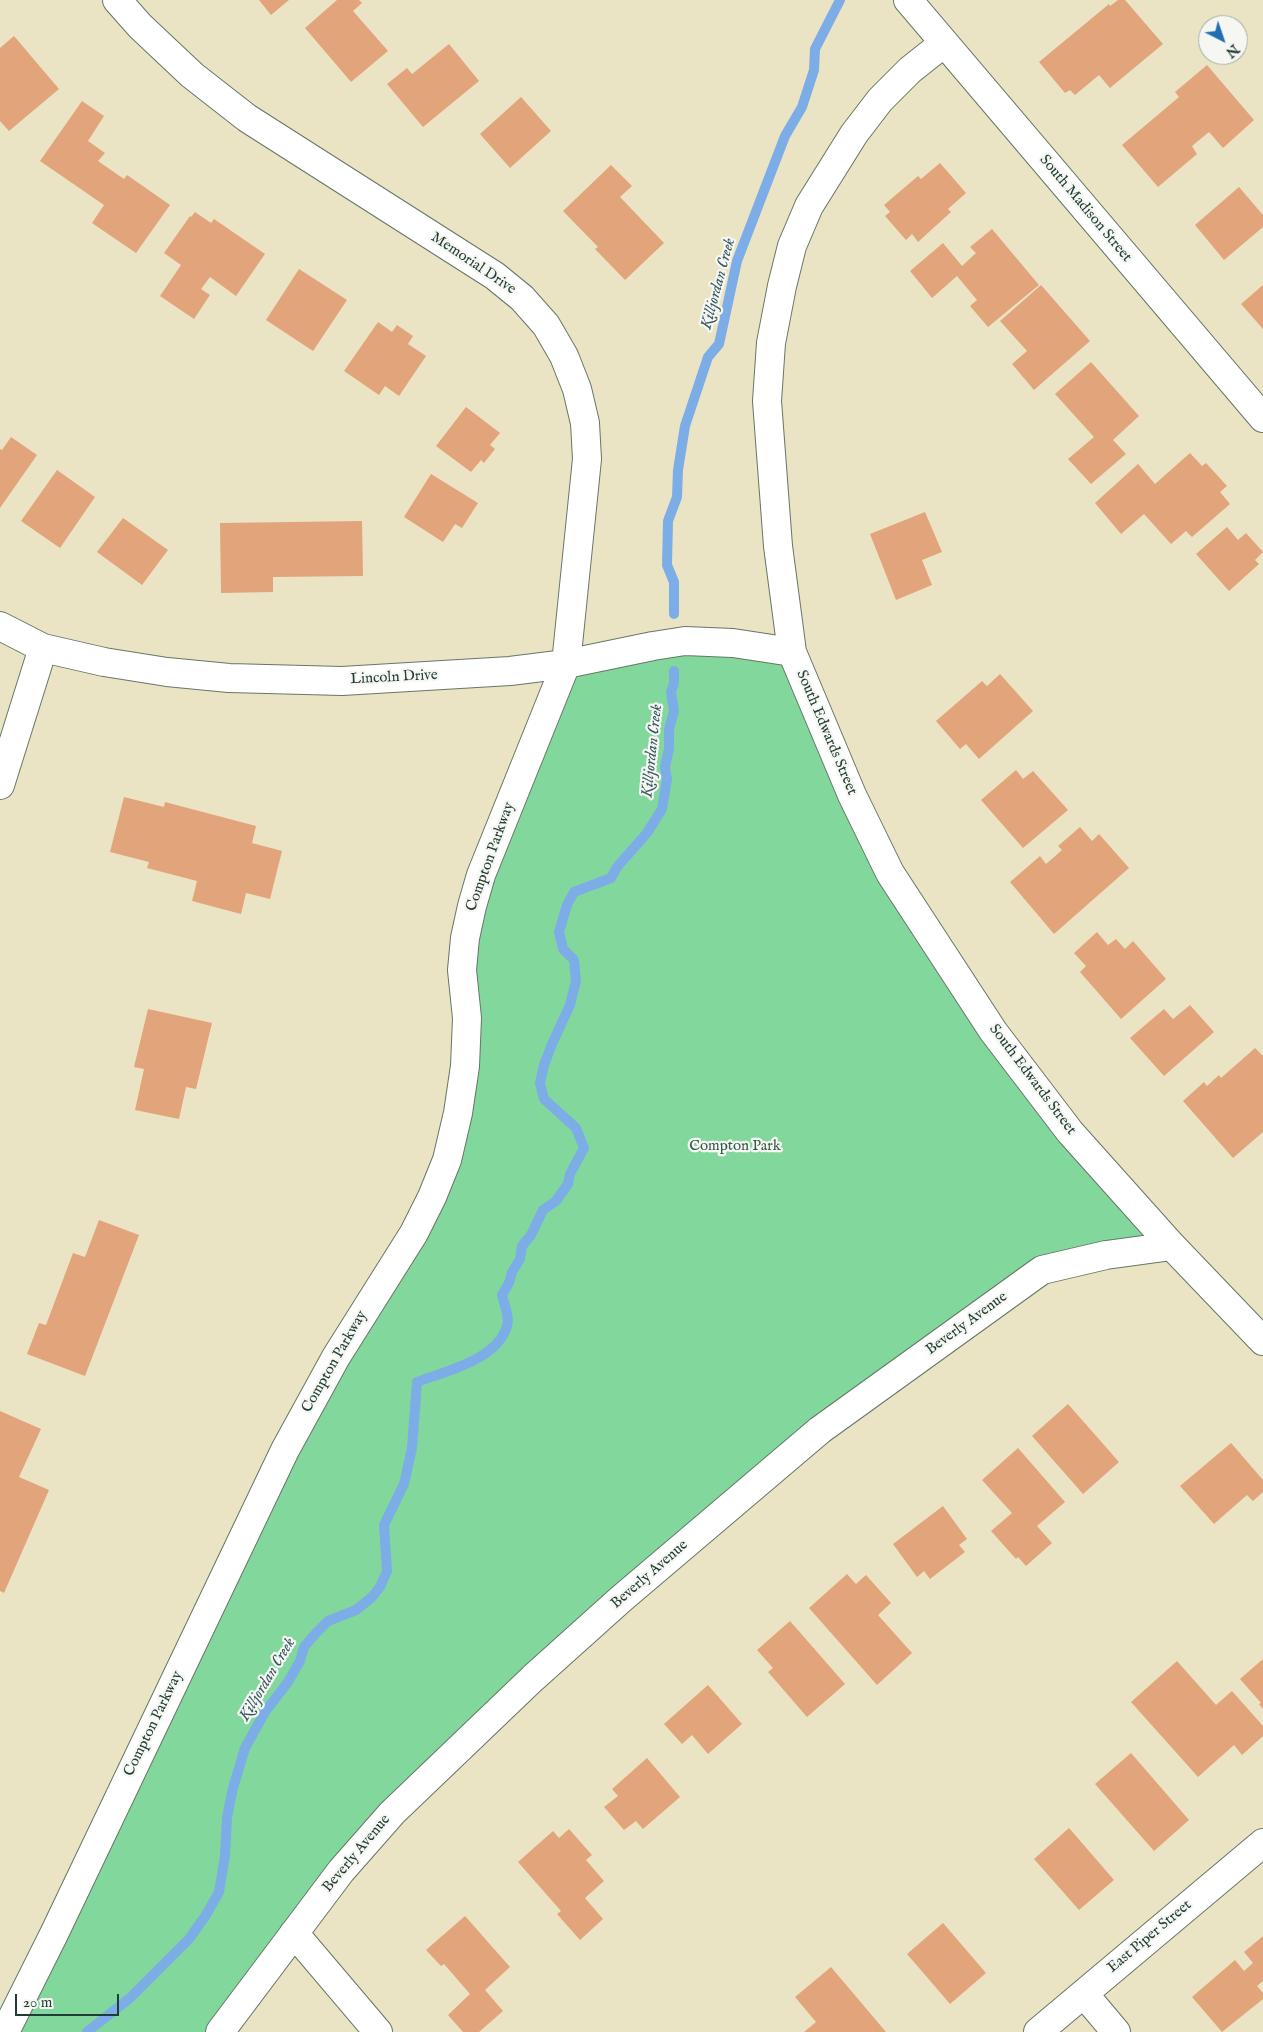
<!DOCTYPE html>
<html>
<head>
<meta charset="utf-8">
<style>
  body { margin:0 }
  #map { position:relative; width:1263px; height:2032px; overflow:hidden; background:#eae4c4; font-family:"IM FELL English",serif }
  canvas { display:block }
  .north { position:absolute; left:1198px; top:15px; width:50px; height:50px; box-sizing:border-box; background:#f6f6f2; border:1px solid #a0aca6; border-radius:50%; rotate:139deg; font-size:14px; font-weight:700; line-height:20px; text-align:center; color:#1f3d34 }
  .north::after { content:''; display:block; margin:auto; width:18px; height:22px; background:#1f6fb2; clip-path:polygon(50% 0,100% 100%,50% 72%,0 100%) }
  .scale { position:absolute; left:15px; top:1994px; width:104px; height:22px; box-sizing:border-box; border:2px solid #1f3d34; border-top:0; padding-left:6px; font-size:15px; line-height:18px; white-space:nowrap; color:#1f3d34; -webkit-text-stroke:4px #f6f6f2; paint-order:stroke }
</style>
</head>
<body>
<div id="map">
<canvas width="1263" height="2032"></canvas>
<div class="north">N</div>
<div class="scale">20 m</div>
</div>
<script>
const ctx = document.querySelector('canvas').getContext('2d');
ctx.lineJoin = 'round';
function paint(path, color) { ctx.fillStyle = color; ctx.fill(path, 'evenodd'); }
function trace(path, color, width, dash) { ctx.strokeStyle = color; ctx.lineWidth = width; ctx.lineCap = dash ? 'butt' : 'round'; ctx.setLineDash(dash || []); ctx.stroke(path); }
function write(font, color, halo, rows, align = 'center') {
  ctx.font = font + ' "IM FELL English",serif'; ctx.lineWidth = 4.5; ctx.setLineDash([]); ctx.textBaseline = 'middle'; ctx.strokeStyle = halo; ctx.fillStyle = color; for (const [text, x, y, turn = 0] of rows) {
    ctx.save(); ctx.translate(x, y); ctx.rotate((+turn || 0) * Math.PI / 180); ctx.textAlign = isNaN(turn) ? turn : align; if (halo) ctx.strokeText(text, 0, 0); ctx.fillText(text, 0, 0); ctx.restore();
  }
}
paint(new Path2D(`
  M 792,652 L 891,875 L 1172,1246 L 1076,1261 L 820,1430 L 446,1759 L 220,2032 L 5,2032 L 447,1160 L 462,970 L 566,664 L 607,656 Z`), '#82d89c');
trace(new Path2D(`
  M 674,614 L 674,582 L 667,565 L 668,521 L 677,497 L 678,470 L 685,426 L 708,357 L 719,344 L 737,261 L 785,136 L 802,107 L 814,70 L 815,49 L 840,0
  M 87,2032 L 130,1998 L 189,1939 L 206,1915 L 219,1892 L 225,1856 L 227,1817 L 233,1788 L 245,1748 L 265,1712 L 288,1682 L 300,1661 L 304,1647 L 316,1633 L 328,1621 L 356,1610 L 372,1597 L 380,1587 L 387,1571 L 384,1525 L 404,1484 L 412,1448 L 417,1382 C 446,1371 497,1360 507,1326 C 510,1317 504,1304 502,1295 L 509,1283 L 512,1272 L 520,1259 L 522,1246 L 531,1235 L 543,1210 L 556,1201 L 568,1184 L 570,1174 L 584,1148 L 576,1128 L 544,1099 L 540,1083 L 544,1065 L 552,1044 L 570,1005 L 576,981 L 574,960 L 563,949 L 559,932 L 567,905 L 574,892 L 611,878 L 617,867 L 647,833 L 662,809 L 667,779 L 665,767 L 669,749 L 669,729 L 674,711 L 671,692 L 674,683 L 674,671`), '#7dade7', 10);
paint(new Path2D(`
  M 259,0 L 289,0 L 271,15 Z
  M 337,0 L 359,0 L 362,3 L 353,11 L 388,51 L 351,82 L 305,28 Z
  M 1118,0 L 1125,0 L 1163,44 L 1110,88 L 1099,75 L 1075,95 L 1070,90 L 1065,93 L 1039,62 L 1109,4 L 1110,6 Z
  M 14,36 L 59,89 L 9,131 L 0,121 L 0,48 Z
  M 449,44 L 479,81 L 423,127 L 387,84 L 407,68 L 412,74 Z
  M 1207,65 L 1254,120 L 1223,148 L 1209,132 L 1192,146 L 1197,154 L 1158,187 L 1122,145 L 1179,97 L 1175,92 Z
  M 521,97 L 551,131 L 510,168 L 480,134 Z
  M 82,101 L 104,116 L 88,141 L 105,153 L 98,161 L 124,179 L 127,175 L 170,205 L 136,253 L 92,223 L 104,205 L 40,161 Z
  M 940,163 L 966,193 L 948,209 L 951,212 L 918,242 L 912,234 L 906,240 L 885,216 L 890,212 L 884,205 L 918,176 L 921,179 Z
  M 611,165 L 632,186 L 620,197 L 664,243 L 625,280 L 595,249 L 598,247 L 563,211 Z
  M 1239,187 L 1263,215 L 1263,227 L 1224,260 L 1195,225 Z
  M 195,212 L 211,223 L 214,219 L 265,254 L 236,296 L 210,277 L 201,289 L 210,295 L 194,319 L 160,296 L 181,265 L 164,253 L 190,216 L 191,217 Z
  M 992,229 L 1039,285 L 988,327 L 970,306 L 977,300 L 957,276 L 932,298 L 910,271 L 943,243 L 962,266 L 976,253 L 970,247 Z
  M 299,269 L 347,300 L 313,351 L 266,320 Z
  M 1041,285 L 1090,341 L 1034,390 L 1012,364 L 1027,351 L 1000,321 Z
  M 1263,285 L 1263,329 L 1241,304 Z
  M 378,322 L 392,332 L 397,325 L 413,336 L 408,344 L 426,356 L 399,396 L 385,386 L 379,395 L 344,371 Z
  M 1091,362 L 1139,416 L 1113,440 L 1126,454 L 1091,484 L 1068,459 L 1094,437 L 1055,394 Z
  M 466,407 L 500,433 L 490,445 L 495,449 L 484,463 L 481,460 L 471,472 L 436,446 Z
  M 11,437 L 37,455 L 0,508 L 0,449 L 2,450 Z
  M 1190,453 L 1202,466 L 1206,463 L 1227,486 L 1220,492 L 1230,504 L 1192,537 L 1186,531 L 1171,544 L 1144,514 L 1121,534 L 1095,503 L 1138,464 L 1155,484 Z
  M 57,470 L 95,497 L 60,548 L 21,521 Z
  M 431,474 L 478,503 L 462,528 L 455,524 L 443,542 L 404,517 Z
  M 925,512 L 942,552 L 922,560 L 932,585 L 896,600 L 870,534 Z
  M 123,518 L 168,550 L 142,585 L 97,552 Z
  M 362,521 L 363,576 L 273,577 L 273,592 L 221,593 L 220,523 Z
  M 1227,527 L 1238,540 L 1246,533 L 1263,552 L 1255,560 L 1259,564 L 1229,591 L 1196,554 Z
  M 1000,674 L 1033,711 L 979,759 L 966,744 L 960,749 L 936,721 L 982,681 L 987,686 Z
  M 1016,770 L 1023,779 L 1033,771 L 1068,810 L 1023,848 L 981,800 Z
  M 124,797 L 164,807 L 165,802 L 256,826 L 252,843 L 282,851 L 270,899 L 246,893 L 241,914 L 192,901 L 197,881 L 147,868 L 149,862 L 110,852 Z
  M 1080,827 L 1092,841 L 1099,834 L 1129,868 L 1054,934 L 1010,882 L 1040,856 L 1046,864 L 1062,850 L 1058,846 Z
  M 1097,932 L 1108,945 L 1116,939 L 1125,949 L 1133,941 L 1166,979 L 1121,1019 L 1080,972 L 1086,966 L 1074,953 Z
  M 1190,1005 L 1214,1032 L 1164,1076 L 1130,1038 L 1164,1009 L 1173,1019 Z
  M 148,1009 L 212,1023 L 196,1089 L 186,1087 L 179,1119 L 135,1110 L 144,1069 L 134,1067 Z
  M 1255,1048 L 1263,1056 L 1263,1132 L 1233,1158 L 1183,1101 L 1204,1082 L 1207,1086 L 1219,1075 L 1221,1078 Z
  M 99,1220 L 139,1235 L 85,1376 L 27,1354 L 39,1323 L 46,1325 L 73,1253 L 85,1257 Z
  M 1068,1404 L 1119,1462 L 1083,1494 L 1032,1436 Z
  M 0,1411 L 41,1429 L 19,1477 L 49,1490 L 4,1593 L 0,1591 Z
  M 1231,1443 L 1263,1480 L 1263,1492 L 1253,1501 L 1247,1495 L 1214,1524 L 1180,1486 Z
  M 1018,1448 L 1065,1502 L 1037,1526 L 1052,1543 L 1026,1566 L 1018,1557 L 1016,1559 L 991,1531 L 1012,1513 L 982,1480 Z
  M 943,1506 L 967,1539 L 959,1545 L 965,1552 L 930,1579 L 924,1571 L 917,1577 L 893,1544 Z
  M 847,1574 L 856,1584 L 866,1575 L 891,1603 L 878,1615 L 912,1653 L 877,1685 L 809,1608 Z
  M 790,1621 L 845,1684 L 807,1717 L 768,1672 L 773,1668 L 757,1650 Z
  M 1263,1659 L 1263,1709 L 1259,1704 L 1261,1703 L 1240,1679 Z
  M 1177,1661 L 1216,1705 L 1232,1691 L 1263,1726 L 1263,1736 L 1242,1755 L 1234,1745 L 1198,1777 L 1131,1702 Z
  M 708,1685 L 742,1724 L 708,1754 L 692,1735 L 682,1744 L 664,1724 Z
  M 1131,1753 L 1189,1820 L 1154,1851 L 1095,1784 Z
  M 647,1758 L 680,1797 L 643,1829 L 636,1821 L 624,1830 L 604,1807 L 618,1796 L 612,1789 Z
  M 1069,1828 L 1114,1880 L 1079,1910 L 1034,1859 Z
  M 569,1829 L 592,1855 L 586,1860 L 604,1881 L 585,1898 L 603,1919 L 580,1940 L 557,1914 L 561,1911 L 518,1862 L 553,1831 L 559,1838 Z
  M 465,1916 L 510,1967 L 485,1990 L 503,2011 L 479,2032 L 463,2032 L 448,2015 L 470,1994 L 444,1964 L 441,1966 L 426,1950 Z
  M 943,1923 L 986,1973 L 950,2004 L 907,1954 Z
  M 1263,1936 L 1263,1981 L 1257,1986 L 1263,1993 L 1263,1999 L 1222,2032 L 1192,1997 L 1235,1960 L 1244,1971 L 1253,1963 L 1244,1952 Z
  M 831,1967 L 886,2032 L 804,2032 L 816,2022 L 795,1997 Z`), '#e2a47a');
const minor = new Path2D(`
  M 908,0 L 1263,418
  M 944,43 L 910,70 L 880,100 L 854,134 L 809,206 L 792,246 L 782,286 L 771,343 L 767,401 L 778,546 L 792,652 L 852,795 L 890,873 L 993,1031 L 1070,1132 L 1172,1246 L 1263,1341
  M 0,626 L 43,648 L 104,662 L 167,672 L 229,678 L 342,681 L 510,671 L 566,664 L 653,646 L 685,641 L 733,643 L 792,652
  M 0,785 L 43,648
  M 294,1933 L 378,2032
  M 1084,1994 L 1116,2032
  M 5,2032 L 54,1934 L 285,1450 L 336,1357 L 414,1233 L 432,1197 L 447,1160 L 458,1113 L 465,1066 L 467,1018 L 462,970 L 465,938 L 472,906 L 481,875 L 566,664 L 587,459 L 585,423 L 577,389 L 564,356 L 546,325 L 522,298 L 495,276 L 247,118 L 192,75 L 140,26 L 117,0
  M 220,2032 L 341,1871 L 392,1813 L 533,1678 L 621,1599 L 820,1430 L 1042,1270 L 1106,1255 L 1172,1246
  M 1038,2032 L 1263,1843`);
trace(minor, '#676', 30);
trace(minor, '#fff', 28);
write('15px', '#1f3d34', '#f6f6f2', [
  ["South Madison Street",1085,209,50],
  ["Memorial Drive",473,264,34],
  ["Lincoln Drive",394,678,-3],
  ["South Edwards Street",826,733,67],
  ["Compton Parkway",491,857,-70],
  ["South Edwards Street",1032,1080,53],
  ["Beverly Avenue",967,1324,-36],
  ["Compton Parkway",335,1362,-60],
  ["Beverly Avenue",650,1575,-41],
  ["Compton Parkway",154,1724,-64],
  ["Beverly Avenue",357,1854,-50],
  ["East Piper Street",1150,1937,-40]
]);
write('15px', '#335c49', '#f6f6f2', [
  ["Compton Park",735,1147]
]);
write('italic 16px', '#365961', '#f6f6f2', [
  ["Killjordan Creek",719,284,-75],
  ["Killjordan Creek",653,751,-84],
  ["Killjordan Creek",268,1680,-59]
]);
</script>
</body>
</html>
